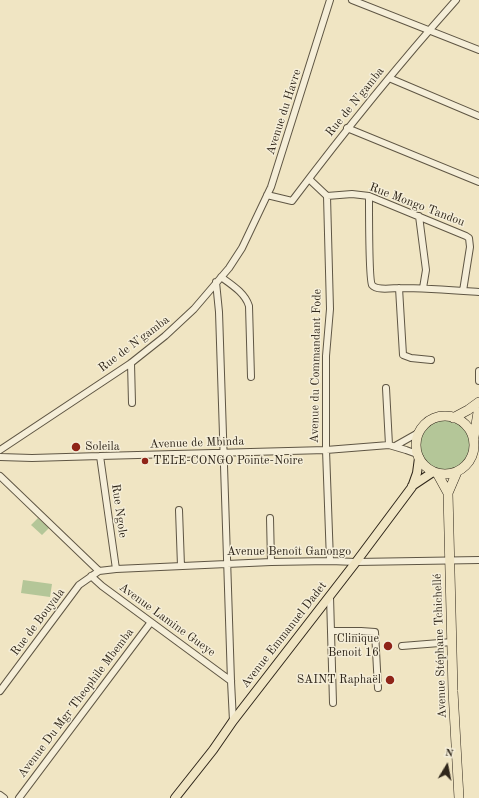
<!DOCTYPE html>
<html>
<head>
<meta charset="utf-8">
<style>
  body { margin:0 }
  #map { position:relative; width:479px; height:798px; overflow:hidden; background:#f0e5c3; font-family:"Old Standard TT",serif }
  canvas { display:block }
  .north { position:absolute; left:427px; top:746px; width:40px; height:40px; -webkit-text-stroke:3px #f5eed8; paint-order:stroke; rotate:10deg; font-size:11px; font-weight:700; line-height:16px; text-align:center; color:#2f261a }
  .north::after { content:''; display:block; margin:auto; width:14px; height:18px; background:#2f261a; clip-path:polygon(50% 0,100% 100%,50% 72%,0 100%) }
</style>
</head>
<body>
<div id="map">
<canvas width="479" height="798"></canvas>
<div class="north">N</div>
</div>
<script>
const ctx = document.querySelector('canvas').getContext('2d');
ctx.lineJoin = 'round';
function paint(path, color) { ctx.fillStyle = color; ctx.fill(path, 'evenodd'); }
function trace(path, color, width, dash) { ctx.strokeStyle = color; ctx.lineWidth = width; ctx.lineCap = dash ? 'butt' : 'round'; ctx.setLineDash(dash || []); ctx.stroke(path); }
function write(font, color, halo, rows, align = 'center') {
  ctx.font = font + ' "Old Standard TT",serif'; ctx.lineWidth = 3; ctx.setLineDash([]); ctx.textBaseline = 'middle'; ctx.strokeStyle = halo; ctx.fillStyle = color; for (const [text, x, y, turn = 0] of rows) {
    ctx.save(); ctx.translate(x, y); ctx.rotate((+turn || 0) * Math.PI / 180); ctx.textAlign = isNaN(turn) ? turn : align; if (halo) ctx.strokeText(text, 0, 0); ctx.fillText(text, 0, 0); ctx.restore();
  }
}
paint(new Path2D(`
  M419 444a26 26 0 1 1 52 0a26 26 0 1 1-52 0Z
  M 38,518 L 49,528 L 42,535 L 31,525 Z
  M 23,580 L 52,584 L 50,597 L 21,593 Z`), '#b4c698');
const minor = new Path2D(`
  M 352,0 L 479,50
  M 389,78 L 479,116
  M 347,128 L 479,182
  M 309,179 L 327,196 L 330,309 L 326,356 L 326,450 L 330,561
  M 267,195 L 292,201 C 344,132 398,65 456,0
  M 327,196 L 352,194 L 369,196 L 466,236 L 469,238 L 470,247 L 463,291
  M 369,196 C 369,207 369,280 372,285 C 377,291 393,288 399,288 C 426,288 452,290 479,292
  M 419,216 L 426,270 L 423,288
  M 221,277 C 232,285 245,293 249,306 L 251,377
  M 216,282 L 219,312 L 231,681 L 233,721
  M 399,288 L 403,355 L 411,358 L 431,360
  M 131,363 L 132,403
  M 479,371 L 479,381
  M 386,388 L 389,445
  M 395,446 L 418,433
  M 0,450 L 131,363 L 165,336 L 194,309 L 229,268 L 242,248 L 271,187 L 330,0
  M 100,456 L 116,569
  M 0,457 L 32,458 L 100,456 L 326,450 L 389,445 L 406,450 L 417,454
  M 0,476 L 99,571
  M 179,510 L 181,566
  M 270,518 L 271,562
  M 91,576 L 102,586 L 231,681
  M 330,596 L 333,703
  M 331,631 L 361,631 L 375,632 L 378,688
  M 402,646 L 452,642
  M 0,691 L 79,585 L 99,571 L 116,569 L 271,562 L 330,561 L 356,562 L 479,560
  M 0,795 L 4,798
  M 19,798 L 151,622`);
const major = new Path2D(`
  M 412,486 L 433,472
  M 175,798 L 213,750 L 233,721 L 356,562 L 412,487 L 417,473 L 419,458`);
const highway = new Path2D(`
  M416 445a29 29 0 1 1 58 0a29 29 0 1 1-58 0Z
  M 453,418 L 468,410 L 479,402
  M 474,437 L 479,406
  M 457,472 L 448,493 L 453,691 L 459,798
  M 437,473 L 448,493`);
trace(minor, '#5f5644', 8);
trace(major, '#2f261a', 10);
trace(highway, '#2f261a', 10);
trace(minor, '#f5eed8', 6);
trace(major, '#f0e5c3', 8);
trace(highway, '#f0e5c3', 9);
for (const [x, y, r, color] of [
  [76,447,5,"#8f2418"],
  [145,461,4,"#8f2418"],
  [388,646,5,"#8f2418"],
  [390,680,5,"#8f2418"]
]) { const dot = new Path2D(); dot.arc(x, y, r, 0, 2 * Math.PI); ctx.fillStyle = color; ctx.fill(dot); trace(dot, '#f5eed8', 1.5); }
write('12px', '#2f261a', '#f5eed8', [
  ["Rue de N'gamba",355,102,-51],
  ["Avenue du Havre",284,112,-72],
  ["Rue Mongo Tandou",417,205,21],
  ["Rue de N'gamba",134,344,-37],
  ["Avenue du Commandant Fode",316,366,-89],
  ["Avenue de Mbinda",197,443,-2],
  ["Rue Ngole",119,511,82],
  ["Avenue Benoît Ganongo",289,552],
  ["Avenue Lamine Gueye",167,620,36],
  ["Rue de Bouyala",38,622,-53],
  ["Avenue Emmanuel Dadet",284,635,-52],
  ["Avenue Stéphane Tchichellé",440,646,-92],
  ["Avenue Du Mgr Theophile Mbemba",76,703,-53]
]);
write('12px', '#2f261a', '#f5eed8', [
  ["Soleila",85,447],
  ["TELE-CONGO Pointe-Noire",153,461],
  ["Clinique",379,639,"right"],
  ["Benoit 16",379,653,"right"],
  ["SAINT Raphaël",381,680,"right"]
], 'left');
</script>
</body>
</html>
